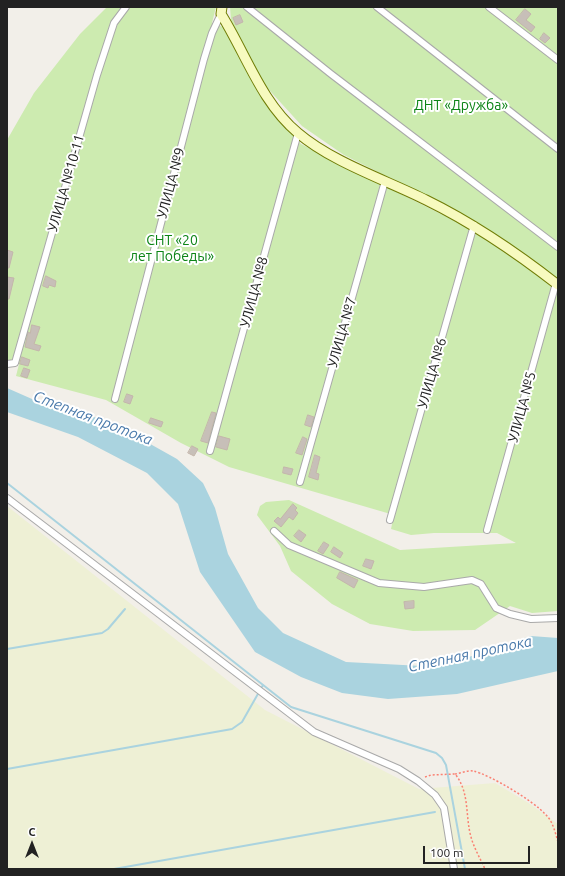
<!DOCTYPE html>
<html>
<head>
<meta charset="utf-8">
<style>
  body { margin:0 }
  #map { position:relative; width:565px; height:876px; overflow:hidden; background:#f2efe9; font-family:Ubuntu,sans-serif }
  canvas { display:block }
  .frame { position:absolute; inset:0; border:8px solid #222; pointer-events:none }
  .north { position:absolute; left:12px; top:824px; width:40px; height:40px; -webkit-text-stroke:3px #fff; paint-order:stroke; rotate:0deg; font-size:11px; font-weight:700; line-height:16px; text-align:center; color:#222 }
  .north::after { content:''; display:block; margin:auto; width:14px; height:18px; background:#222; clip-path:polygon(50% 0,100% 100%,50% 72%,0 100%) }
  .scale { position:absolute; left:423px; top:846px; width:107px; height:18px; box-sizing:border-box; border:2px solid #222; border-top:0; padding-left:5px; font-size:12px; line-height:14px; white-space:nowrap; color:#222; -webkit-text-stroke:3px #fff; paint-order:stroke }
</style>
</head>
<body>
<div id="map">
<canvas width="565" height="876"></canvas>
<div class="frame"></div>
<div class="north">С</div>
<div class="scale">100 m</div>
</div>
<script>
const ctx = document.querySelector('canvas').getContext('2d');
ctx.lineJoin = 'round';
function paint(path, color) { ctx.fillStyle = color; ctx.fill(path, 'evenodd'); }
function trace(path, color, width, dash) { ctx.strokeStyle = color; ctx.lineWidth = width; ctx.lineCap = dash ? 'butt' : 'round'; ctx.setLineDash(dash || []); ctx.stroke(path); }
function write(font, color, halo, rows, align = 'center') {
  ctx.font = font + ' Ubuntu,sans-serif'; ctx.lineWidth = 4; ctx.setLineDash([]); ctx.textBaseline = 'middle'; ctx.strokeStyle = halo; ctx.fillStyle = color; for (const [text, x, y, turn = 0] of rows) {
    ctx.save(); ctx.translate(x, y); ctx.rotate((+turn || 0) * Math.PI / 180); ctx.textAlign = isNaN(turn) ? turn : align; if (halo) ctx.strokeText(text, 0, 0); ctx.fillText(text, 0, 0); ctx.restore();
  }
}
paint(new Path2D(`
  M 7,506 L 265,710 L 419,789 L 495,783 L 527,802 L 558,824 L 558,869 L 7,869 Z`), '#eef0d5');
paint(new Path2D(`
  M 107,7 L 119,7 L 125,11 L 129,7 L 216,7 L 212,23 L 226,28 L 279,119 L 301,144 L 489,238 L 558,290 L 558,611 L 532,613 L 510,606 L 475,630 L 413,631 L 370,624 L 332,604 L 291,571 L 280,546 L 257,515 L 260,506 L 266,502 L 289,500 L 400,550 L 516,543 L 497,533 L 434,533 L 411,535 L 391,529 L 394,515 L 229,467 L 181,443 L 106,400 L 16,376 L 19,364 L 7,362 L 7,140 L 34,93 L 80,34 Z
  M 230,7 L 558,7 L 558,281 L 528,256 L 454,210 L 344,155 L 302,126 L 261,81 L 231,20 Z`), '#cdebb0');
paint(new Path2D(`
  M 7,388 L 32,399 L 111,422 L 177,459 L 203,483 L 215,508 L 228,554 L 258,608 L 283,633 L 346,662 L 422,666 L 457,661 L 531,636 L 558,638 L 558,671 L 457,694 L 388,699 L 342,693 L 301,677 L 255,652 L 200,572 L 178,504 L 147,473 L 78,437 L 7,412 Z`), '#aad3df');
trace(new Path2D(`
  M 7,483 L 291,707 L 436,753 L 442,758 L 446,765 L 465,869
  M 7,649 L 102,633 L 108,629 L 125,609
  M 7,769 L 232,729 L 242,722 L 263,685
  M 114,869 L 435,812`), '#aad3df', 2);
const building = new Path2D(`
  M 525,9 L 531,14 L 526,20 L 535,27 L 531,32 L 516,20 Z
  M 240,15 L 243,22 L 236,25 L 233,18 Z
  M 544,33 L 550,38 L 545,43 L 540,39 Z
  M 7,250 L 13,252 L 9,268 L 7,268 Z
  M 46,276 L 56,281 L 55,287 L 49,285 L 48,288 L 43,286 Z
  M 7,277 L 14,278 L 9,299 L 7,299 Z
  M 32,325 L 40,327 L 34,344 L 41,346 L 39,351 L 25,347 L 28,332 L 30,333 Z
  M 22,357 L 30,360 L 28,366 L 20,364 Z
  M 24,368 L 30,370 L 27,378 L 21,376 Z
  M 127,394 L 133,396 L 130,404 L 124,402 Z
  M 212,412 L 216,413 L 208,443 L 201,441 Z
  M 308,415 L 314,417 L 311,427 L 305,425 Z
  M 151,418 L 163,422 L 161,427 L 149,423 Z
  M 219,436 L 230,439 L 227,450 L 216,447 Z
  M 303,437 L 307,439 L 302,455 L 296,453 Z
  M 192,446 L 198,449 L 194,456 L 188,453 Z
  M 315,455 L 320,457 L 316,473 L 319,474 L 318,480 L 309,477 Z
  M 284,467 L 293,469 L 291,475 L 283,473 Z
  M 293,504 L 297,508 L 295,510 L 298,513 L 293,520 L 289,517 L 281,527 L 274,521 L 278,517 L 280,519 Z
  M 299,530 L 306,535 L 301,542 L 294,536 Z
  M 324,542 L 329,545 L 323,554 L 318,551 Z
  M 334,547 L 343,553 L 340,558 L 331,552 Z
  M 366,559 L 374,561 L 371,569 L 363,566 Z
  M 340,572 L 358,580 L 354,588 L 337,578 Z
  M 414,601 L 414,608 L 405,609 L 404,602 Z`);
paint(building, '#c7bfb8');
trace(building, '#c4b6ab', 1);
const street = new Path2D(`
  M 247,7 L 331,74 L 558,247
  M 377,7 L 558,149
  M 489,7 L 558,60
  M 7,364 L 15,363 L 97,75 L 114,23 L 126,7
  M 115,399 L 204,59 L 212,33 L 221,14
  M 210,451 L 298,133
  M 300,482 L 385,181
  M 7,498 L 314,732 L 399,769 L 418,781 L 435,795 L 444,808 L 454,869
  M 390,520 L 474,225
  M 487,530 L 556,283
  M 274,531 L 289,545 L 379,583 L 424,587 L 472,580 L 481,584 L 496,608 L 510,614 L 531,619 L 558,618`);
const secondary = new Path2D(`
  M 222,7 L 221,14 C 246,54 261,102 298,133 C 332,162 386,180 426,200 C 473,223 517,253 558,285`);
trace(street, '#a9a9a9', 8);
trace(secondary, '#707d05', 11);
trace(new Path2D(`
  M 455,774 C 461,773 468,770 473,771 C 489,774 535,802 545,814 C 553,821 555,832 558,842
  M 425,777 L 431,775 L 455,774 C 470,792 465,816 471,837 C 474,848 480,858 485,869`), '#fa8072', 1.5, [2, 2]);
trace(street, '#fff', 6);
trace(secondary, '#f7fabf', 9);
write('14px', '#0c8416', '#fff', [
  ["ДНТ «Дружба»",461,105],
  ["СНТ «20",172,240],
  ["лет Победы»",172,256]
]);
write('14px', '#222', '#fff', [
  ["УЛИЦА №10-11",66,183,-74],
  ["УЛИЦА №9",171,183,-75],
  ["УЛИЦА №8",254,292,-75],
  ["УЛИЦА №7",342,332,-74],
  ["УЛИЦА №6",432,373,-74],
  ["УЛИЦА №5",522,407,-75]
]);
write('italic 15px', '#4a7aab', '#fff', [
  ["Степная протока",93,418,21],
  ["Степная протока",470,654,-12]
]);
</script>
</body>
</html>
